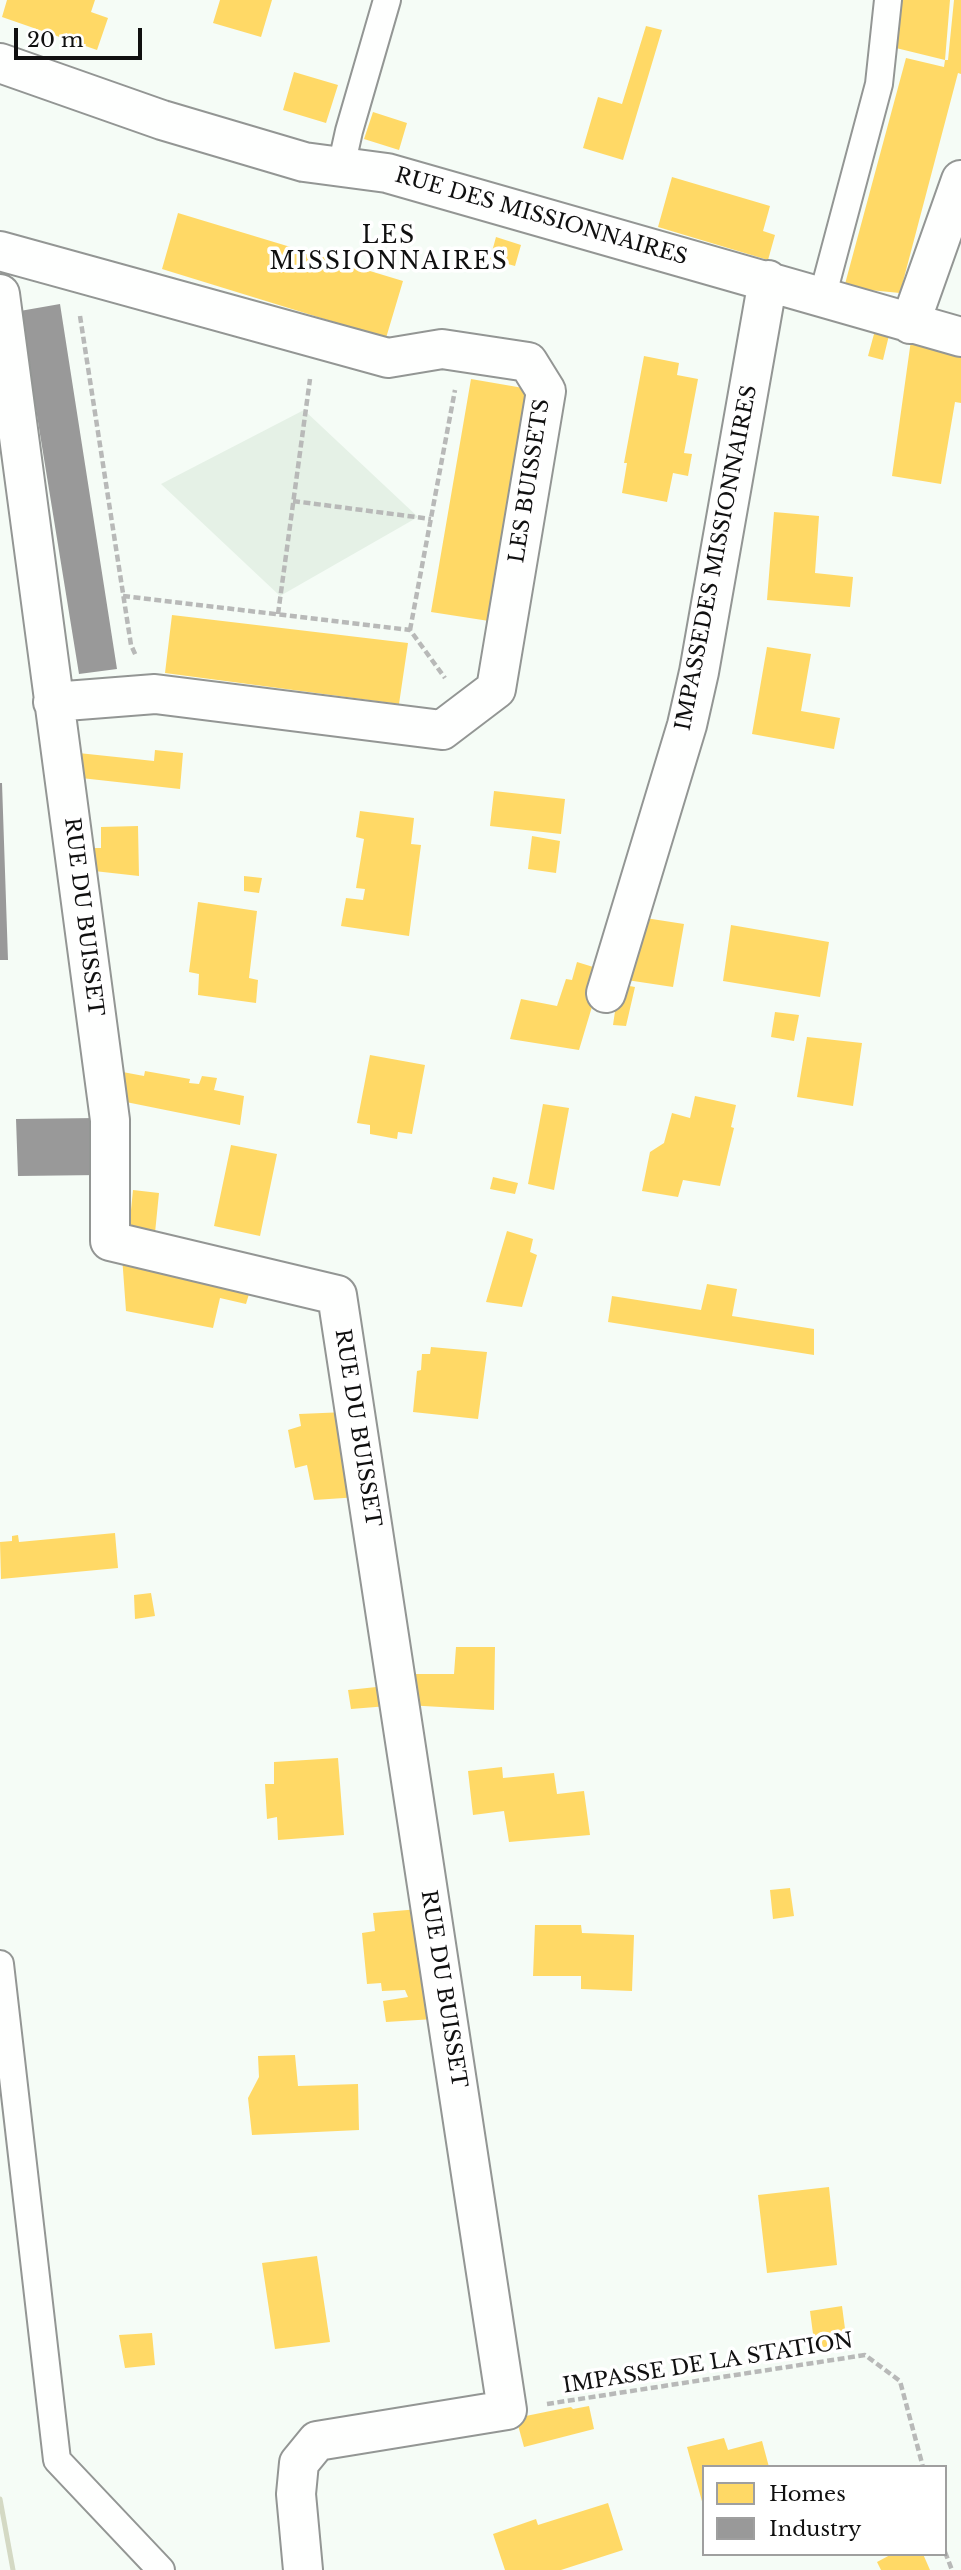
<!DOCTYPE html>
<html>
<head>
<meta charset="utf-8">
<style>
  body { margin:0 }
  #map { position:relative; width:961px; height:2570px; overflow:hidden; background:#f5fcf6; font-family:"Libre Baskerville",serif }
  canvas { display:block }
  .legend { position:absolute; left:702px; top:2465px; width:245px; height:91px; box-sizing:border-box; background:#fff; border:2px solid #9f9f9f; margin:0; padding:9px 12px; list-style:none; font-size:21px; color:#101010 }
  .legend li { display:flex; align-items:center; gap:14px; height:35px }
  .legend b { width:35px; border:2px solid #9f9f9f }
  .scale { position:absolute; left:14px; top:28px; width:128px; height:32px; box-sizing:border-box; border:4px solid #101010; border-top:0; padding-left:9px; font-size:21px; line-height:24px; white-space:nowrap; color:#101010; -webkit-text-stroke:5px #fff; paint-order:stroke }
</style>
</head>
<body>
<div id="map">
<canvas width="961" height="2570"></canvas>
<ul class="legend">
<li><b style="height:19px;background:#ffd966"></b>Homes</li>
<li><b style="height:19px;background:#999"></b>Industry</li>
</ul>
<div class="scale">20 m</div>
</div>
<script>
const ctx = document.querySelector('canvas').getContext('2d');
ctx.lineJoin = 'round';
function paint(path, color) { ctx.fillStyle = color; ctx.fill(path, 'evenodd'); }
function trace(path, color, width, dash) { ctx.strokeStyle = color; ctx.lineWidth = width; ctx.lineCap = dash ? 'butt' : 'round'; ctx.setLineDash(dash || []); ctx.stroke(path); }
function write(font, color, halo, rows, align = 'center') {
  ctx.font = font + ' "Libre Baskerville",serif'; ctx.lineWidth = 7; ctx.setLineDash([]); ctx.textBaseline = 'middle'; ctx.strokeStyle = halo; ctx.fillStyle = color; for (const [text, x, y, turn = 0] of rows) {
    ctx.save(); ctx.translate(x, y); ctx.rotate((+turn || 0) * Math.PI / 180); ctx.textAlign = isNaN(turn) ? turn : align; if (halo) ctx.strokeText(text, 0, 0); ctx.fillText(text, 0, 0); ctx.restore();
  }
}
paint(new Path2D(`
  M 304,410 L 418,517 L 280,596 L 161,484 Z`), '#e5f1e6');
paint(new Path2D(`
  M 7,0 L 95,0 L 91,12 L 108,18 L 97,50 L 2,17 Z
  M 220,0 L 272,0 L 261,37 L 213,23 Z
  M 901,0 L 950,0 L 945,60 L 896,48 Z
  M 954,0 L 961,0 L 961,74 L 958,73 L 900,293 L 859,289 L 845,284 L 906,58 L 944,67 L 945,60 L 948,60 Z
  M 646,26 L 662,30 L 623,160 L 583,148 L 598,97 L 622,104 Z
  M 294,72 L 338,85 L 326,123 L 283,110 Z
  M 373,112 L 407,123 L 399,150 L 364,139 Z
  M 672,177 L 770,206 L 763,231 L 775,235 L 768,260 L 658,227 Z
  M 178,213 L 403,281 L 386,338 L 162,269 Z
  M 496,237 L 521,245 L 515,266 L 490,259 Z
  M 877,323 L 891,327 L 883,360 L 868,356 Z
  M 912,333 L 961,346 L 961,403 L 955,402 L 941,484 L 892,476 Z
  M 644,356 L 679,363 L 677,375 L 698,379 L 684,453 L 692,454 L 688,476 L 673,473 L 667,502 L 622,493 L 627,463 L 624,463 Z
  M 471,379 L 529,389 L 489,621 L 431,612 Z
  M 774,512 L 819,516 L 815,573 L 853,577 L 850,607 L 767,600 Z
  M 172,615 L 408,643 L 399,704 L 165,673 Z
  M 767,647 L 811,654 L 801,711 L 840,718 L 834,749 L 752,734 Z
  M 155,750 L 183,753 L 180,789 L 72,777 L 69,752 L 154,761 Z
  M 494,791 L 565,799 L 561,834 L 490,826 Z
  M 360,811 L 414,818 L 411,844 L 421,845 L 409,936 L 341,926 L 346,898 L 363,900 L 365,889 L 356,888 L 364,839 L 356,837 Z
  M 138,826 L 139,876 L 85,870 L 82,848 L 101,848 L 101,827 Z
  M 532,836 L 560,841 L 556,873 L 528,869 Z
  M 244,876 L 262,878 L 259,893 L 244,891 Z
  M 198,902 L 257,911 L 249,978 L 258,980 L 256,1003 L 198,995 L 199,974 L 189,972 Z
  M 639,917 L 684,924 L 673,987 L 620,979 Z
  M 731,925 L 829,942 L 820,997 L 723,981 Z
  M 577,962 L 603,970 L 579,1050 L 510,1039 L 521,999 L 557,1006 L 566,979 L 572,980 Z
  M 619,984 L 635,987 L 626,1026 L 613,1025 Z
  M 775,1012 L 799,1015 L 794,1041 L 771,1037 Z
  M 807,1037 L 862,1043 L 853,1106 L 797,1097 Z
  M 370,1055 L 425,1065 L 412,1134 L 398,1132 L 397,1139 L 370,1134 L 370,1125 L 357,1123 Z
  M 112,1070 L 144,1076 L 145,1071 L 190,1079 L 189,1083 L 199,1084 L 202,1076 L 217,1078 L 214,1090 L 244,1096 L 240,1125 L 116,1100 Z
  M 695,1096 L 736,1105 L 731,1127 L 734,1128 L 720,1186 L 683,1180 L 678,1197 L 642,1191 L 650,1152 L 664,1143 L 672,1113 L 690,1118 Z
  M 543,1104 L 569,1108 L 554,1190 L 528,1184 Z
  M 231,1145 L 277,1154 L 260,1236 L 214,1226 Z
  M 493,1177 L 518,1183 L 515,1194 L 490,1189 Z
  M 133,1190 L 159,1193 L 155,1233 L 129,1230 Z
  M 507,1231 L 533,1239 L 530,1252 L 537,1255 L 522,1307 L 486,1302 Z
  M 122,1256 L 252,1284 L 246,1304 L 220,1298 L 213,1328 L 126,1311 Z
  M 707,1284 L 737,1289 L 732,1316 L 814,1329 L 814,1355 L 608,1322 L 612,1296 L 701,1310 Z
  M 431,1347 L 487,1352 L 478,1419 L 413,1412 L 417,1371 L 421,1370 L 422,1354 L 430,1354 Z
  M 346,1412 L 359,1497 L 314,1500 L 307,1465 L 295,1468 L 288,1430 L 301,1426 L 299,1414 Z
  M 115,1533 L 118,1568 L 1,1579 L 0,1542 L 12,1541 L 12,1536 L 18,1535 L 19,1542 Z
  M 151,1593 L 155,1616 L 135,1619 L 134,1595 Z
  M 456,1647 L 495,1647 L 494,1710 L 406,1705 L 401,1674 L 454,1674 Z
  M 386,1686 L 388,1706 L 351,1709 L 348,1690 Z
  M 338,1758 L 344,1835 L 278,1840 L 277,1817 L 267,1819 L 265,1784 L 274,1784 L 274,1762 Z
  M 502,1767 L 503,1778 L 554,1773 L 557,1794 L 584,1791 L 590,1835 L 509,1842 L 504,1811 L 473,1815 L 468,1771 Z
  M 790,1888 L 794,1916 L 773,1919 L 770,1890 Z
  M 419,1909 L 434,2019 L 386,2022 L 383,2001 L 408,1997 L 405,1990 L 382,1991 L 381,1983 L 367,1984 L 362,1933 L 375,1931 L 373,1913 Z
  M 535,1925 L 581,1925 L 582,1933 L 634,1935 L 632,1991 L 581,1989 L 581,1976 L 533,1976 Z
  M 295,2055 L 298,2086 L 358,2084 L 359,2130 L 252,2135 L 248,2098 L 259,2077 L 258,2056 Z
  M 829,2187 L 837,2265 L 767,2273 L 758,2195 Z
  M 317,2256 L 330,2342 L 275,2349 L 262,2263 Z
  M 842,2306 L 847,2344 L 815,2349 L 810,2311 Z
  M 152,2333 L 155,2365 L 125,2368 L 119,2335 Z
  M 589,2406 L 594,2429 L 524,2447 L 516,2418 L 565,2408 L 571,2407 L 573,2409 Z
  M 724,2438 L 728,2450 L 762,2441 L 769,2467 L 704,2467 L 703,2505 L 687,2447 Z
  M 608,2503 L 623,2550 L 561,2570 L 505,2570 L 493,2534 L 536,2519 L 538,2525 Z
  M 892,2554 L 923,2554 L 930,2570 L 881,2570 L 877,2562 Z`), '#ffd966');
paint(new Path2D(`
  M 60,304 L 117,669 L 79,674 L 20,311 Z
  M 0,783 L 2,783 L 8,960 L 0,960 Z
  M 98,1118 L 100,1175 L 18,1176 L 16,1119 Z`), '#999');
const lane = new Path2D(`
  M 341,167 L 349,131 L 387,0
  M 822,298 L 879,84 L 888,0
  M 0,1964 L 57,2460 L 161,2570`);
const street = new Path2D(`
  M 0,63 L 162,120 L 304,162 L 387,173 L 961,337
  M 0,251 L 388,358 L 442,349 L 528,362 L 546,391 L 496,689 L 442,730 L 155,694 L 53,702
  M 0,294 L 110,1120 L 110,1241 L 337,1295 L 507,2410 L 317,2441 L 299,2463 L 296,2494 L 303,2570
  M 910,324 L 961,180
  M 606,993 L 687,725 L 699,672 L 768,280`);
trace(lane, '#939694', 30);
trace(street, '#939694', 42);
trace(new Path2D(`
  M 80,316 L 131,645 L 136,656
  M 293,501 L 431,519
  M 123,596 L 410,630 L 445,678
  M 278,614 L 310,379
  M 410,630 L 455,390
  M 547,2404 L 865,2355 L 900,2381 L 923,2467
  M 945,2552 L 952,2570`), '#b8b9b8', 4.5, [7, 3.5]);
trace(lane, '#fefffe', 26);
trace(street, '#fefffe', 38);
trace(new Path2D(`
  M 0,2499 L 13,2570`), '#d4d9c4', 5);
write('21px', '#101010', '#fff', [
  ["RUE DES MISSIONNAIRES",541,217,16],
  ["LES BUISSETS",530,481,-81],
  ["IMPASSEDES MISSIONNAIRES",717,558,-79],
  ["RUE DU BUISSET",83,917,83],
  ["RUE DU BUISSET",357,1428,81],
  ["RUE DU BUISSET",443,1989,81],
  ["IMPASSE DE LA STATION",708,2364,-9]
]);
ctx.letterSpacing = '2px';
write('23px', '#101010', '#fff', [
  ["LES",389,237],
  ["MISSIONNAIRES",389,263]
]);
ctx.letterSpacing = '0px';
</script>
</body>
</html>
